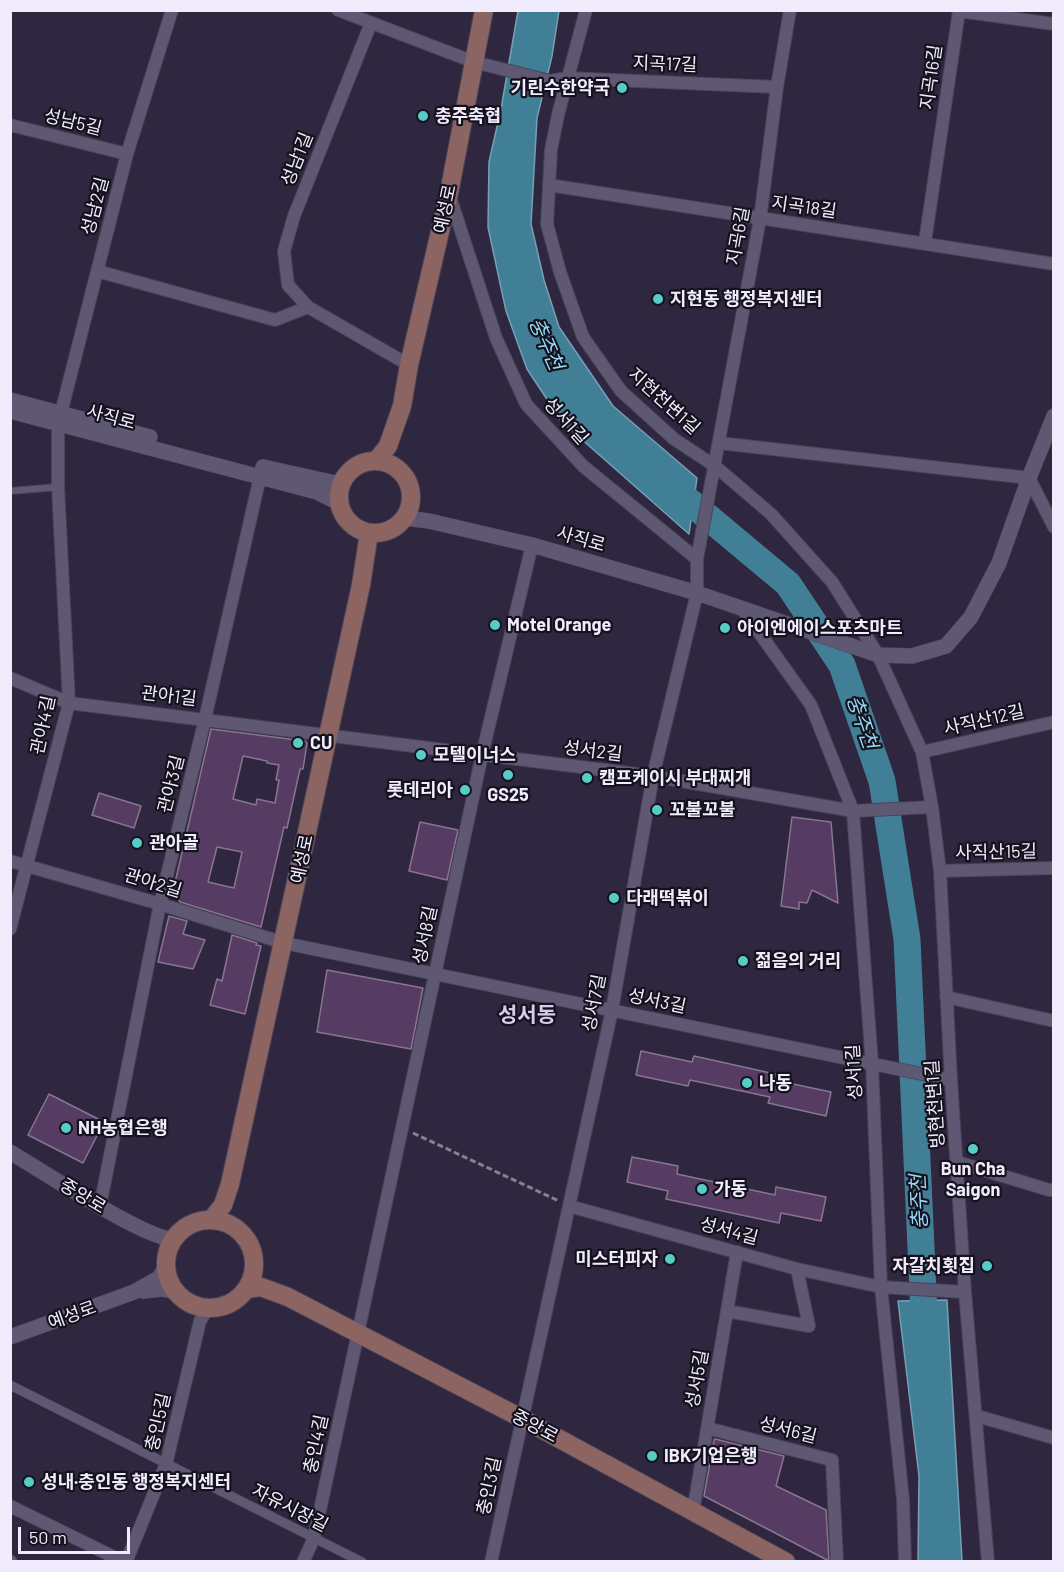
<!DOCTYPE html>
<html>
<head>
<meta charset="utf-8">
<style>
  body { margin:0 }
  #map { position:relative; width:1064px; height:1572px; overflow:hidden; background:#2e273f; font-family:Barlow,sans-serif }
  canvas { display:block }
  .frame { position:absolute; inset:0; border:12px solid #f0ecfd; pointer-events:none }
  .scale { position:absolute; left:18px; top:1527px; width:112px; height:27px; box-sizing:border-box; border:3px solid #f0ecfd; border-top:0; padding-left:8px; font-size:18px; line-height:21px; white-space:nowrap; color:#f0ecfd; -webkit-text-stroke:4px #15121d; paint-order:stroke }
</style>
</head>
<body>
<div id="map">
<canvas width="1064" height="1572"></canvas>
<div class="frame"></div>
<div class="scale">50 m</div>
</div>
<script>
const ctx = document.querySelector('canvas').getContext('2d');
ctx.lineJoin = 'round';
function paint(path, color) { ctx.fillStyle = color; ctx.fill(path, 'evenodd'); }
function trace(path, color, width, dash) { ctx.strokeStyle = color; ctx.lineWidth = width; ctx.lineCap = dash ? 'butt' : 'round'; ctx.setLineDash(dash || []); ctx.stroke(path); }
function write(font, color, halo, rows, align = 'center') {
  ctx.font = font + ' Barlow,"Noto Sans KR",sans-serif'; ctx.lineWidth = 4.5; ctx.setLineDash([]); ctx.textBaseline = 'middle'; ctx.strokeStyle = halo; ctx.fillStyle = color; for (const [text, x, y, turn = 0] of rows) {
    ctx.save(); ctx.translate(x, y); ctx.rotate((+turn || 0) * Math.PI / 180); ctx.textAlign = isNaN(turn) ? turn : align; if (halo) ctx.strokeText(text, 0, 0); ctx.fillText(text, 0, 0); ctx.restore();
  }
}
const water = new Path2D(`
  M 518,11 L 559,11 L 552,56 L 537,118 L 531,224 L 544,280 L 559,327 L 613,406 L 697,478 L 689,534 L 562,422 L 527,369 L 506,311 L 488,227 L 489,162 L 501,109 Z
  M 947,1300 L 962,1561 L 918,1561 L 919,1476 L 898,1301 Z`);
paint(water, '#417f96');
trace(water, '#76a0b5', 1.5);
trace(new Path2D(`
  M 666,482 L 788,584 L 842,665 L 882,781 L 907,939 L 925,1336`), '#417f96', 27);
const building = new Path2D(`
  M 211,729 L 305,741 L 307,743 L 303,769 L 300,769 L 287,828 L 284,827 L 261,927 L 180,902 L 173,891 ZM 243,756 L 267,761 L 267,763 L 279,765 L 276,780 L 279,780 L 275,803 L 257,799 L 256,805 L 233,799 ZM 217,847 L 242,852 L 234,888 L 208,882 Z
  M 99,793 L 141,806 L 134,828 L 92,815 Z
  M 792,817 L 831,822 L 838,903 L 812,890 L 807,903 L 799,902 L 799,909 L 781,906 Z
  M 420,822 L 458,830 L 447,880 L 409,871 Z
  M 169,916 L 187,921 L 183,934 L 205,940 L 193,969 L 158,962 Z
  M 232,935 L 257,943 L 256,945 L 261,946 L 245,1014 L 210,1005 L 217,979 L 222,981 Z
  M 327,970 L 423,988 L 411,1049 L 317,1032 Z
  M 641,1051 L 692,1062 L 694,1056 L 775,1074 L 774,1080 L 831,1092 L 826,1116 L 768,1103 L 770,1097 L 690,1080 L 688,1086 L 636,1075 Z
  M 49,1094 L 104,1122 L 83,1163 L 28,1135 Z
  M 632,1157 L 678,1166 L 677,1174 L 775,1195 L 776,1187 L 826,1197 L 821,1221 L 781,1213 L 779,1223 L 666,1199 L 668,1191 L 627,1182 Z
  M 715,1439 L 784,1456 L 776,1486 L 826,1510 L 829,1561 L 704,1496 L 714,1440 Z`);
paint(building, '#563b63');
trace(building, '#887691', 1.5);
const service = new Path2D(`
  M 10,491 L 58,487`);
const pedestrian = new Path2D(`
  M 10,1385 L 362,1562`);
const minor = new Path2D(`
  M 338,10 L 474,62 L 550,81 L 567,78 L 777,87
  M 586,10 L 558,115 L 551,150 L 547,224 L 560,272 L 583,337 L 621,391 L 674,439 L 715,466 L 771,514 L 832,582 L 878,655 L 922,752 L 932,807 L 940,871 L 951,1080 L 965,1292 L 988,1562
  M 371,23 L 294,216 L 284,251 L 288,285 L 308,307 L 409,365
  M 10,125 L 127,154
  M 549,185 L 1054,264
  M 450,197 L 496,338 L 526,404 L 583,466 L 697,559
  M 925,242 L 959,11 L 1054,24
  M 97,271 L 275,320 L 308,307
  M 61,413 L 127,154 L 172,10
  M 719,443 L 1029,478 L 1054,527
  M 743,610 L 811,705 L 853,811 L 872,1064 L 881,1287 L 903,1500 L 905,1562
  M 10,678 L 69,703 L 653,776 L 853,811 L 932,807
  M 922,752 L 1054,722
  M 10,861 L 160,904 L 284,943 L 951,1080
  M 940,871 L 1054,868
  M 10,929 L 69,703 L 58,487 L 58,424
  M 946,997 L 1054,1021
  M 957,1162 L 1049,1190 L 1054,1190
  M 100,1206 L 160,904 L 205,719 L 260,477
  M 569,1206 L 797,1269 L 881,1287 L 965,1292
  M 727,1311 L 809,1326 L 797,1269
  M 977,1416 L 1054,1438
  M 707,1428 L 832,1460 L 837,1562
  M 10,1506 L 124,1562
  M 693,1512 L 737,1252
  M 10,1561 L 11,1562
  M 126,1562 L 166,1464 L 200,1321 L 209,1307
  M 303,1562 L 314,1538 L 482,755 L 532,545
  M 491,1562 L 612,1010 L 653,776 L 697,593 L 697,559 L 760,219 L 777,87 L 790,10`);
const tertiary = new Path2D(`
  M 10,400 L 150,437
  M 10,411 L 317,492 L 339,503
  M 263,467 L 340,484
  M 405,518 L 429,521 L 532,545 L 697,593 L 878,655 L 912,656 L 946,646 L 971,617 L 999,563 L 1029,478 L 1054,416
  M 10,1152 C 39,1169 148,1241 174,1239
  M 143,1291 L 162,1289 L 177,1292
  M 10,1337 L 134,1292 L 159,1278 L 166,1266`);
const secondary = new Path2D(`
  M339 497a36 36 0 1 1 72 0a36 36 0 1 1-72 0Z
  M 376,461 L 388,446 L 402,406 L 409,365 L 449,193 L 484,10
  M 211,1220 L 223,1205 L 230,1184 L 361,585 L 369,533
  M166 1264a44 44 0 1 1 88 0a44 44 0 1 1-88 0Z
  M 246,1289 L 261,1287 L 288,1297 L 521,1418 L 786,1562`);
trace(service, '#4a4459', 8);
trace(pedestrian, '#4a4459', 10);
trace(minor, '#4a4459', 14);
trace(tertiary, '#4a4459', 16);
trace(secondary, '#4a4459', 20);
trace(new Path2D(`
  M 413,1133 L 559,1201`), '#868095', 3, [6, 3]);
trace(service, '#5f5873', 6);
trace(pedestrian, '#5f5873', 9);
trace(minor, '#5f5873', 12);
trace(tertiary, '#5f5873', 15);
trace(secondary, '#8c6563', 18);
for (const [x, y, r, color] of [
  [622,88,6,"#55cdc6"],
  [423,116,6,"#55cdc6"],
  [658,299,6,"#55cdc6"],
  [495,625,6,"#55cdc6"],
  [725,628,6,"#55cdc6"],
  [298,743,6,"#55cdc6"],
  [421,755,6,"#55cdc6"],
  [508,775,6,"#55cdc6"],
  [587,778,6,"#55cdc6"],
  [465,790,6,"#55cdc6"],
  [657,810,6,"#55cdc6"],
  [137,843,6,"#55cdc6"],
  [614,898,6,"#55cdc6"],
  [743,961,6,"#55cdc6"],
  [747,1083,6,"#55cdc6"],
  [66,1128,6,"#55cdc6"],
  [973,1149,6,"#55cdc6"],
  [702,1189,6,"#55cdc6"],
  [670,1259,6,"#55cdc6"],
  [987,1266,6,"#55cdc6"],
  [652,1456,6,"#55cdc6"],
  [29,1482,6,"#55cdc6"]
]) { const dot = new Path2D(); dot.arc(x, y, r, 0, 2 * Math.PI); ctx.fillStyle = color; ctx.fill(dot); trace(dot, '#15121d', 2); }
write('18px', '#f0ecfd', '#15121d', [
  ["지곡17길",665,64,2],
  ["지곡16길",931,77,-82],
  ["성남5길",73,122,14],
  ["성남1길",297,159,-68],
  ["성남2길",95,206,-75],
  ["지곡18길",804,207,8],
  ["예성로",445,209,-78],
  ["지곡6길",738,236,-80],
  ["지현천변1길",664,401,42],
  ["사직로",111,417,15],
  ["성서1길",566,421,48],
  ["사직로",581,539,16],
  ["관아1길",169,696,7],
  ["사직산12길",984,720,-13],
  ["관아4길",43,725,-78],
  ["성서2길",593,751,7],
  ["관아3길",171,784,-76],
  ["사직산15길",996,852,-1],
  ["예성로",302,859,-78],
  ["관아2길",153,883,17],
  ["성서8길",425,935,-78],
  ["성서3길",657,1001,12],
  ["성서7길",594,1003,-79],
  ["성서1길",854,1072,-93],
  ["빙현천변1길",935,1104,-94],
  ["중앙로",83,1196,31],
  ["성서4길",729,1231,15],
  ["예성로",72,1315,-20],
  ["성서5길",697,1379,-80],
  ["충인5길",158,1422,-77],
  ["중앙로",535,1426,28],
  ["성서6길",788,1430,14],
  ["충인4길",316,1444,-78],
  ["충인3길",489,1486,-78],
  ["자유시장길",290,1508,27]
]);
write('bold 18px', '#f0ecfd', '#15121d', [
  ["기린수한약국",610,88,"right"],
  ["충주축협",435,116],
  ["지현동 행정복지센터",670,299],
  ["Motel Orange",507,625],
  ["아이엔에이스포츠마트",737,628],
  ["CU",310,743],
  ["모텔이너스",433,755],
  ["캠프케이시 부대찌개",599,778],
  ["롯데리아",453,790,"right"],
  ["GS25",508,795,"center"],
  ["꼬불꼬불",669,810],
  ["관아골",149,843],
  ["다래떡볶이",626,898],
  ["젊음의 거리",755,961],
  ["나동",759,1083],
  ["NH농협은행",78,1128],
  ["Bun Cha",973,1169,"center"],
  ["Saigon",973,1190,"center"],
  ["가동",714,1189],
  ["미스터피자",658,1259,"right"],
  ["자갈치횟집",975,1266,"right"],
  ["IBK기업은행",664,1456],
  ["성내·충인동 행정복지센터",41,1482]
], 'left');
write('italic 20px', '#92daf7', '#15121d', [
  ["충주천",546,344,66],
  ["충주천",862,722,71],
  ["충주천",919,1202,-93]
]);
write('bold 21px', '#d5cded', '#15121d', [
  ["성서동",527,1015]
]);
</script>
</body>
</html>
